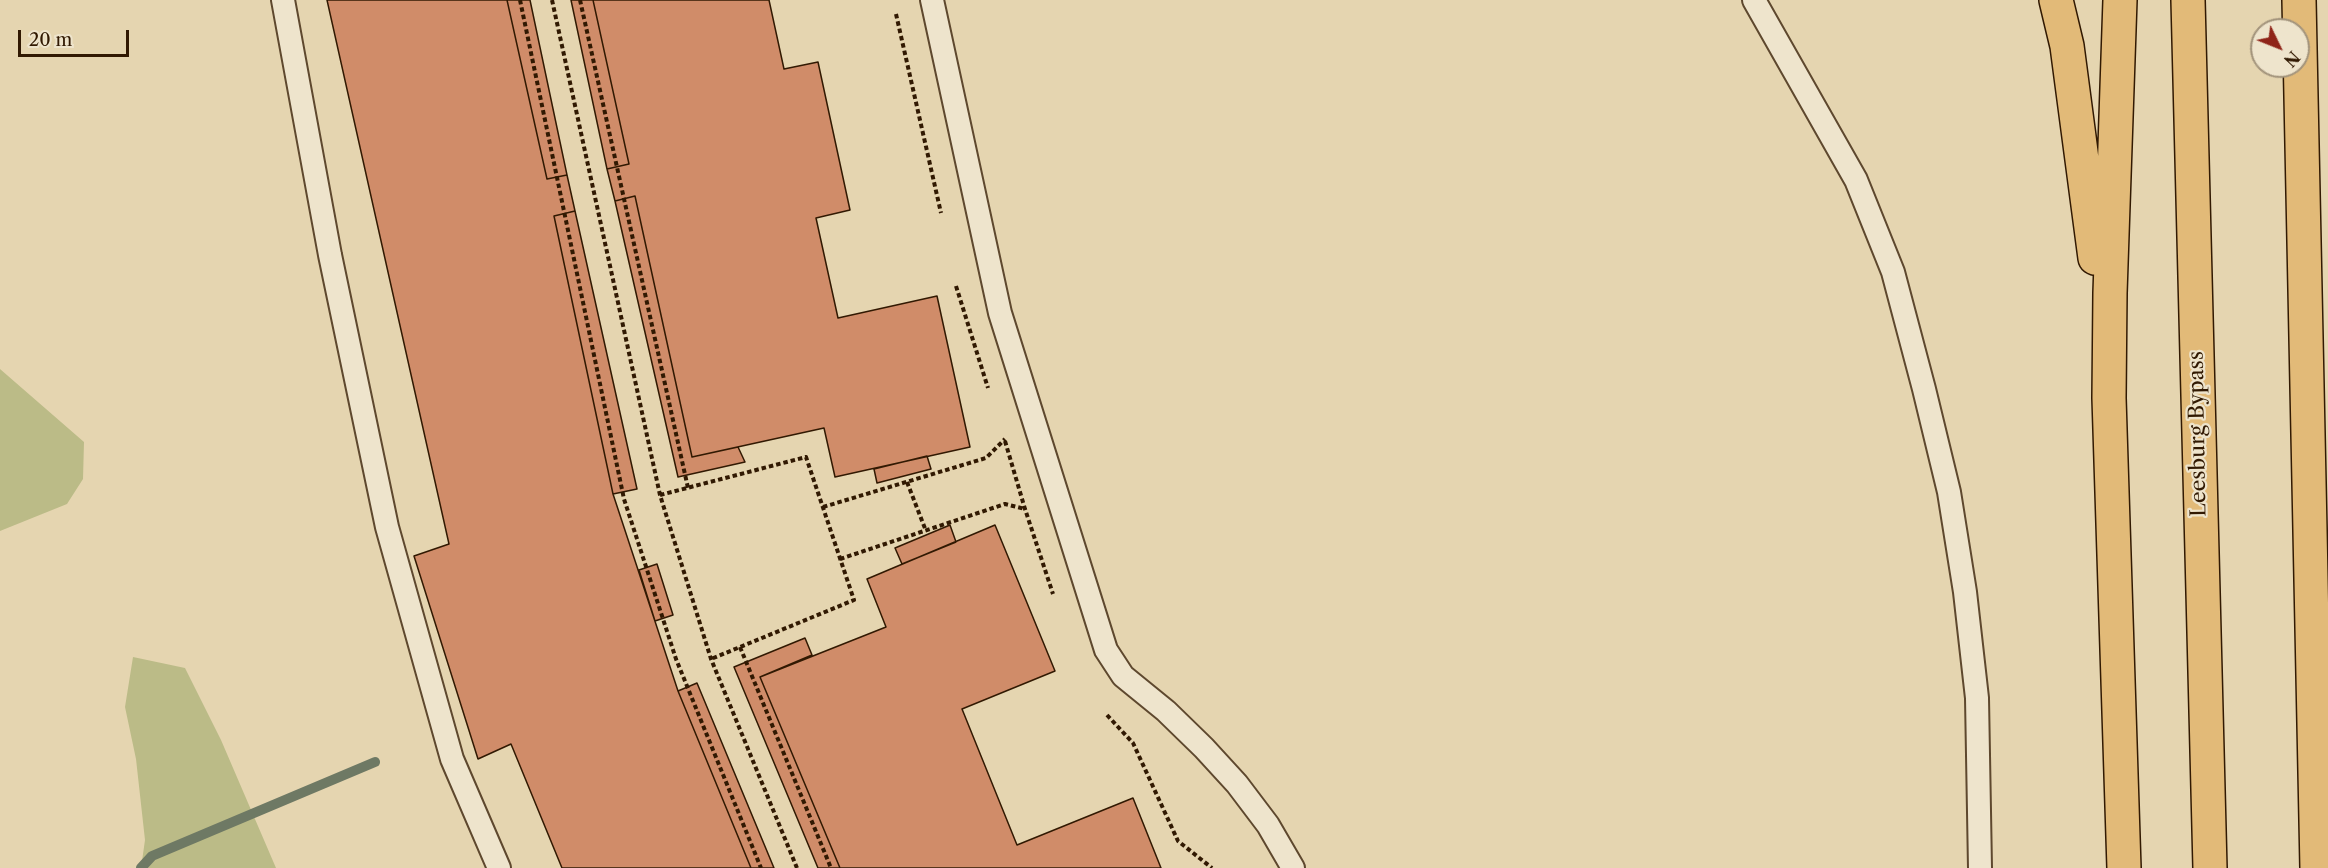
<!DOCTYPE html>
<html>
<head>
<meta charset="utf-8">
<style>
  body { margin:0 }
  #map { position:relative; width:2328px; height:868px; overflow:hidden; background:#e5d5b0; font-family:"Libre Caslon Text",serif }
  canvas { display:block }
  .north { position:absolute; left:2250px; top:18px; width:60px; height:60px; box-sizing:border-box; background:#eee4cc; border:2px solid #a2937b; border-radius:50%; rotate:133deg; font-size:16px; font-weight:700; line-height:24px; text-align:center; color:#311902 }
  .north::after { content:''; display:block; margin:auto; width:21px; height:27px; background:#8f2418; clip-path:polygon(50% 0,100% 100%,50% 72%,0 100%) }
  .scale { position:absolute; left:18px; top:30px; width:111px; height:27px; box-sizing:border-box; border:3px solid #311902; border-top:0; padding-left:8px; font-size:18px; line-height:21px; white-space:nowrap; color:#311902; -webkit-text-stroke:4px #eee4cc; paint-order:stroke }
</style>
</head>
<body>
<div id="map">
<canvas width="2328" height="868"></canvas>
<div class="north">N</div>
<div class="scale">20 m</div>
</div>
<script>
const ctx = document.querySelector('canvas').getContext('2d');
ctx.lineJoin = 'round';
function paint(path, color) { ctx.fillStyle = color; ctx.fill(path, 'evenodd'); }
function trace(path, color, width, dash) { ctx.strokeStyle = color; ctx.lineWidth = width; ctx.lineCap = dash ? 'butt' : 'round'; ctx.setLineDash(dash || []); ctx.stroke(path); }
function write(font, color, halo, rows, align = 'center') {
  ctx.font = font + ' "Libre Caslon Text",serif'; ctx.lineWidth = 4.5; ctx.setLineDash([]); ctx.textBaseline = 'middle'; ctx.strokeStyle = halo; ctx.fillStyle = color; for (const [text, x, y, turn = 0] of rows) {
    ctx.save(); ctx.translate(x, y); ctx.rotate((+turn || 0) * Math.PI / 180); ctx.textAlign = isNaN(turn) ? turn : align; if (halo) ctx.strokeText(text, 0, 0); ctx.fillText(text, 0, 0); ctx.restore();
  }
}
paint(new Path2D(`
  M 0,369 L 84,442 L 83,479 L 67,504 L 0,531 Z
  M 133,657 L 185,668 L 221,740 L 276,868 L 141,868 L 145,840 L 136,759 L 125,707 Z`), '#bbbb87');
trace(new Path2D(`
  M 141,868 L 152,856 L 375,762`), '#6e7964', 10);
const building = new Path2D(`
  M 327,0 L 507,0 L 547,179 L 567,175 L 575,211 L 554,216 L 613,494 L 678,691 L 751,868 L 562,868 L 511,744 L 478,759 L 414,556 L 449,544 Z
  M 507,0 L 530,0 L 567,175 L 547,179 Z
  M 571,0 L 593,0 L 629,164 L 607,169 Z
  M 593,0 L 769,0 L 784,69 L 818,62 L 850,210 L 816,218 L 838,318 L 937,296 L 970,447 L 835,477 L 824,428 L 692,457 L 635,196 L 615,201 L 607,169 L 629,164 Z
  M 635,196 L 692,457 L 738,447 L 745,462 L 678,477 L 615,201 Z
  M 575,211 L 637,489 L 613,494 L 554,216 Z
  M 927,456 L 931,469 L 877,483 L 874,469 Z
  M 950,525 L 956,542 L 902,564 L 895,548 Z
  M 995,525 L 1055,671 L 962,709 L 1017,845 L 1133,798 L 1161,868 L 840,868 L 760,677 L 886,627 L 867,579 Z
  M 657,564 L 673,615 L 655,621 L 639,570 Z
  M 805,638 L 812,655 L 760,677 L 840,868 L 818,868 L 734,667 Z
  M 697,683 L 774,868 L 751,868 L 678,691 Z`);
paint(building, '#d08c69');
trace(building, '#311902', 1.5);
const lane = new Path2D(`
  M 283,0 L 330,255 L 387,527 L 452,759 L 499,868
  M 932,0 L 1000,313 L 1106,650 L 1123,676 L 1166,711 L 1204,748 L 1237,784 L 1268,825 L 1293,868
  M 1754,0 L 1856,180 L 1893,272 L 1924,389 L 1949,492 L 1965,592 L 1977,698 L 1980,868`);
const highway = new Path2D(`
  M 2056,0 L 2067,46 L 2095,258
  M 2120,0 L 2110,293 L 2109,398 L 2124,868
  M 2188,0 L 2210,868
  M 2299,0 L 2317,868`);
trace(lane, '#5e482e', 26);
trace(highway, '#311902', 36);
trace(new Path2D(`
  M 520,0 L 624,499 L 676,659 L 761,868
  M 552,0 L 660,495 L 711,659 L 797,868
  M 580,0 L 688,488
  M 896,14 L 941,213
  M 956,286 L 988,388
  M 1005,441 L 1025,509 L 1053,594
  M 907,482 L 926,531
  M 660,495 L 806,457 L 854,600 L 711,659
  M 823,507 L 986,458 L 1005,439
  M 840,559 L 1005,504 L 1025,509
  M 740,647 L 831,868
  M 1107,715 L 1133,743 L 1178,841 L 1212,868`), '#311902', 4, [4.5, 3]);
trace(lane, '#eee4cc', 22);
trace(highway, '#e2ba78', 33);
write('21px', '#311902', '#eee4cc', [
  ["Leesburg Bypass",2198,434,-91]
]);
</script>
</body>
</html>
